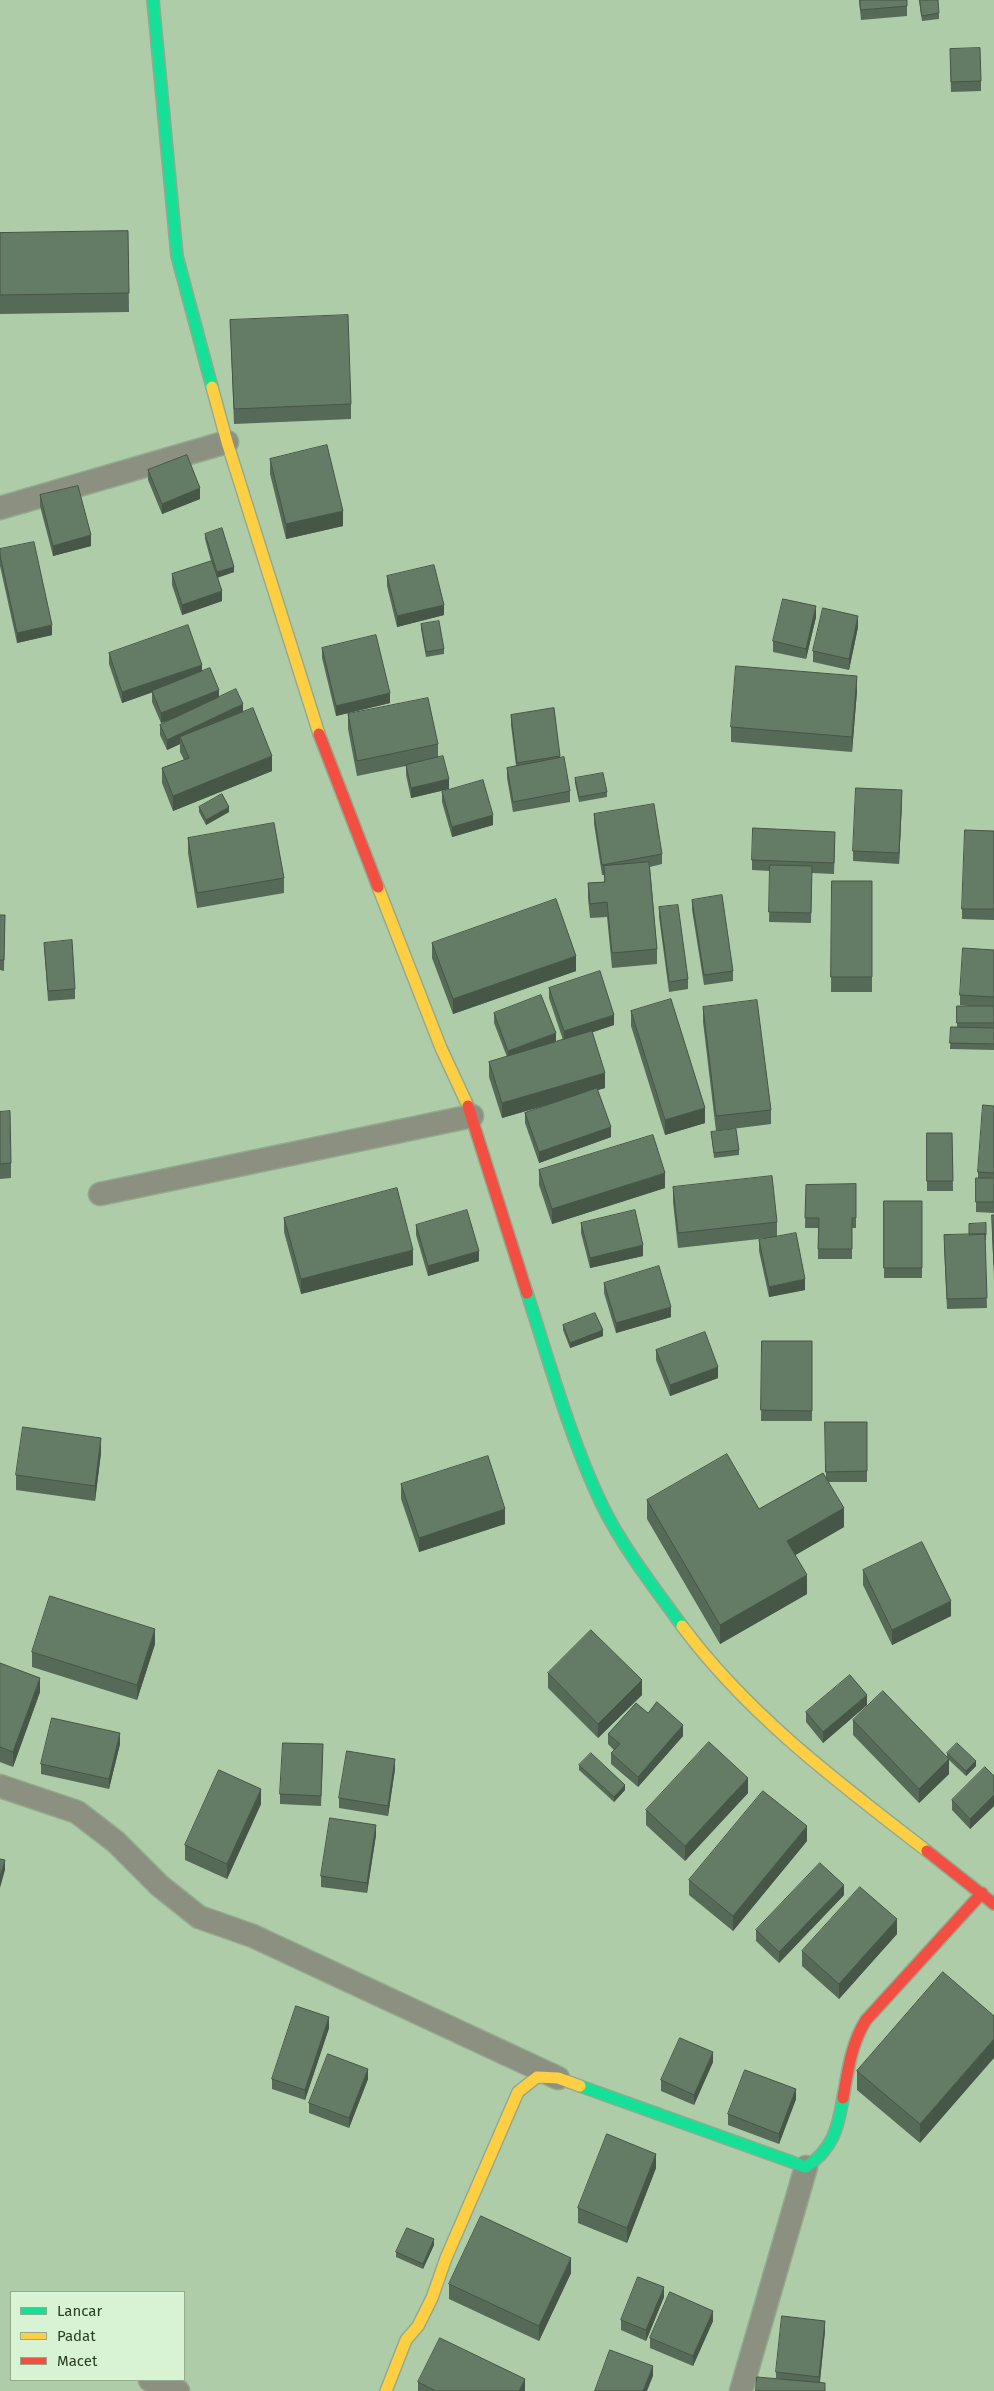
<!DOCTYPE html>
<html>
<head>
<meta charset="utf-8">
<style>
  body { margin:0 }
  #map { position:relative; width:994px; height:2391px; overflow:hidden; background:#afcca9; font-family:"Fira Sans",sans-serif }
  canvas { display:block }
  .legend { position:absolute; left:10px; top:2291px; width:175px; height:90px; box-sizing:border-box; background:#d8f3d3; border:1px solid #92ab8d; margin:0; padding:6px 9px; list-style:none; font-size:15px; color:#293e25 }
  .legend li { display:flex; align-items:center; gap:10px; height:25px }
  .legend b { width:25px; border:1px solid #92ab8d }
</style>
</head>
<body>
<div id="map">
<canvas width="994" height="2391"></canvas>
<ul class="legend">
<li><b style="height:6px;background:#16e098"></b>Lancar</li>
<li><b style="height:6px;background:#ffcf43"></b>Padat</li>
<li><b style="height:6px;background:#f24e42"></b>Macet</li>
</ul>
</div>
<script>
const ctx = document.querySelector('canvas').getContext('2d');
ctx.lineJoin = 'round';
function trace(path, color, width, dash) { ctx.strokeStyle = color; ctx.lineWidth = width; ctx.lineCap = dash ? 'butt' : 'round'; ctx.setLineDash(dash || []); ctx.stroke(path); }
function paint(path, color) { ctx.fillStyle = color; ctx.fill(path, 'evenodd'); }
const street = new Path2D(`
  M 0,508 L 227,442
  M 100,1194 L 472,1116
  M 0,1786 L 77,1812 L 116,1842 L 160,1886 L 199,1917 L 253,1936 L 558,2078
  M 150,2380 L 178,2391
  M 741,2391 L 806,2167`);
const fast = new Path2D(`
  M 153,0 L 177,256 L 212,387
  M 527,1293 C 550,1364 570,1438 602,1505 C 623,1548 654,1587 682,1626
  M 580,2086 L 806,2167 C 833,2149 838,2128 843,2098`);
const slow = new Path2D(`
  M 212,387 L 227,442 L 319,734
  M 378,887 L 441,1048 L 468,1106
  M 682,1626 C 749,1716 839,1783 927,1851
  M 386,2391 L 406,2340 L 418,2326 L 432,2298 L 446,2258 L 518,2092 L 537,2077 L 558,2078 L 580,2086`);
const jam = new Path2D(`
  M 319,734 L 378,887
  M 468,1106 L 527,1293
  M 927,1851 L 994,1904
  M 843,2098 C 848,2070 851,2044 866,2020 L 982,1893`);
trace(street, '#93aa8e', 25);
trace(fast, '#93aa8e', 14);
trace(slow, '#93aa8e', 14);
trace(jam, '#93aa8e', 14);
trace(street, '#8c9080', 22);
trace(fast, '#16e098', 11);
trace(slow, '#ffcf43', 11);
trace(jam, '#f24e42', 11);
paint(new Path2D(`
  M 859,0 L 907,0 L 907,16 L 861,20 Z
  M 919,0 L 939,13 L 939,19 L 922,21 Z
  M 950,59 L 981,81 L 981,91 L 951,92 Z
  M 128,231 L 129,312 L 0,314 L 0,233 Z
  M 230,320 L 351,404 L 351,419 L 234,424 Z
  M 270,459 L 343,526 L 286,539 L 270,474 Z
  M 148,470 L 200,499 L 162,514 L 148,480 Z
  M 40,495 L 91,546 L 53,556 L 40,506 Z
  M 205,534 L 234,572 L 218,577 L 222,601 L 182,615 L 172,585 L 172,574 L 211,561 L 205,539 Z
  M 0,549 L 52,635 L 17,643 L 0,566 Z
  M 387,576 L 444,615 L 397,627 L 387,586 Z
  M 816,617 L 806,659 L 773,652 L 773,641 Z
  M 421,624 L 444,649 L 444,654 L 426,657 L 421,629 Z
  M 858,627 L 849,670 L 813,662 L 813,651 Z
  M 322,648 L 390,703 L 336,716 L 322,658 Z
  M 109,653 L 202,672 L 219,697 L 243,712 L 272,771 L 173,811 L 162,783 L 162,768 L 184,760 L 180,752 L 180,744 L 167,750 L 160,735 L 160,725 L 173,719 L 161,723 L 152,702 L 152,692 L 122,703 L 109,664 Z
  M 857,691 L 852,752 L 731,742 L 731,727 Z
  M 554,708 L 560,757 L 570,791 L 570,802 L 513,812 L 507,778 L 507,768 L 516,766 L 511,725 L 511,715 Z
  M 348,714 L 438,744 L 438,758 L 449,789 L 411,798 L 406,775 L 406,766 L 357,776 L 348,729 Z
  M 575,778 L 607,792 L 607,797 L 579,802 L 575,783 Z
  M 442,792 L 493,825 L 452,837 L 442,802 Z
  M 902,801 L 899,864 L 853,861 L 853,851 Z
  M 199,807 L 229,812 L 206,825 L 199,812 Z
  M 594,814 L 662,854 L 662,864 L 650,867 L 657,949 L 657,964 L 612,968 L 607,917 L 590,918 L 588,898 L 588,883 L 604,882 L 604,875 L 602,875 L 594,824 Z
  M 994,831 L 994,920 L 962,919 L 962,909 Z
  M 188,838 L 284,878 L 284,893 L 197,908 L 188,853 Z
  M 835,842 L 834,874 L 812,873 L 811,923 L 769,922 L 770,871 L 752,870 L 752,860 Z
  M 832,881 L 872,881 L 872,992 L 831,992 Z
  M 692,900 L 733,971 L 733,981 L 704,985 L 692,910 Z
  M 659,907 L 688,979 L 688,989 L 669,992 L 659,917 Z
  M 0,915 L 5,915 L 4,971 L 0,970 Z
  M 44,943 L 75,989 L 75,999 L 48,1001 Z
  M 432,943 L 576,971 L 453,1014 L 432,958 Z
  M 994,950 L 994,1050 L 950,1049 L 951,1027 L 957,1027 L 957,1006 L 969,1006 L 960,1005 L 960,995 Z
  M 549,988 L 614,1025 L 592,1032 L 605,1088 L 597,1090 L 611,1137 L 539,1163 L 525,1123 L 525,1113 L 553,1103 L 502,1118 L 489,1077 L 489,1062 L 507,1057 L 494,1023 L 494,1013 L 556,1042 L 563,1040 L 549,998 Z
  M 703,1007 L 771,1110 L 771,1124 L 716,1131 L 703,1022 Z
  M 631,1011 L 705,1123 L 665,1135 L 631,1026 Z
  M 994,1106 L 994,1213 L 976,1212 L 976,1178 L 978,1178 L 978,1172 Z
  M 0,1112 L 11,1163 L 11,1178 L 0,1179 Z
  M 711,1132 L 739,1150 L 739,1155 L 714,1158 Z
  M 927,1133 L 952,1133 L 953,1191 L 927,1191 Z
  M 539,1170 L 665,1188 L 552,1224 L 539,1185 Z
  M 856,1184 L 856,1228 L 852,1228 L 852,1259 L 818,1259 L 818,1228 L 805,1228 L 806,1185 Z
  M 673,1187 L 777,1222 L 777,1237 L 678,1248 L 673,1202 Z
  M 884,1201 L 922,1201 L 922,1278 L 884,1278 Z
  M 992,1215 L 994,1215 L 994,1280 L 992,1230 Z
  M 284,1218 L 413,1265 L 301,1294 L 284,1232 Z
  M 581,1223 L 643,1256 L 590,1268 L 581,1233 Z
  M 986,1223 L 986,1240 L 985,1241 L 987,1308 L 947,1309 L 944,1246 L 969,1235 Z
  M 416,1225 L 479,1261 L 428,1276 L 416,1235 Z
  M 759,1240 L 805,1290 L 769,1297 L 759,1251 Z
  M 604,1283 L 671,1317 L 616,1333 L 604,1293 Z
  M 563,1325 L 603,1336 L 570,1348 L 563,1330 Z
  M 762,1341 L 812,1341 L 812,1421 L 761,1421 Z
  M 656,1350 L 718,1378 L 670,1396 L 656,1360 Z
  M 825,1422 L 867,1422 L 867,1482 L 828,1482 L 844,1527 L 795,1555 L 807,1594 L 720,1644 L 647,1519 L 647,1500 L 759,1509 L 826,1478 Z
  M 101,1453 L 95,1501 L 16,1490 L 16,1475 Z
  M 401,1484 L 505,1524 L 419,1552 L 401,1499 Z
  M 863,1570 L 951,1616 L 892,1645 L 863,1585 Z
  M 155,1644 L 137,1700 L 32,1667 L 32,1652 Z
  M 0,1663 L 40,1692 L 13,1767 L 0,1762 Z
  M 548,1673 L 642,1695 L 598,1738 L 548,1688 Z
  M 867,1705 L 823,1743 L 806,1722 L 806,1712 Z
  M 648,1713 L 683,1736 L 638,1787 L 611,1764 L 611,1753 L 614,1750 L 608,1744 L 608,1734 Z
  M 853,1720 L 947,1757 L 947,1753 L 976,1766 L 966,1776 L 949,1760 L 949,1774 L 919,1803 L 853,1735 Z
  M 120,1744 L 109,1789 L 41,1774 L 41,1764 Z
  M 323,1755 L 321,1806 L 280,1804 L 280,1794 Z
  M 579,1765 L 625,1790 L 614,1802 L 579,1770 Z
  M 395,1769 L 388,1816 L 339,1808 L 339,1798 Z
  M 994,1776 L 994,1806 L 970,1829 L 952,1810 L 952,1800 Z
  M 748,1793 L 685,1861 L 646,1825 L 646,1810 Z
  M 261,1804 L 227,1879 L 185,1860 L 185,1845 Z
  M 376,1835 L 367,1893 L 321,1887 L 321,1876 Z
  M 807,1841 L 733,1931 L 689,1895 L 689,1880 Z
  M 844,1895 L 779,1963 L 756,1941 L 756,1930 Z
  M 897,1934 L 839,1999 L 802,1966 L 802,1951 Z
  M 943,1972 L 920,2143 L 857,2090 L 857,2071 Z
  M 329,2028 L 305,2100 L 272,2089 L 272,2079 Z
  M 713,2062 L 694,2105 L 661,2091 L 661,2080 Z
  M 368,2079 L 349,2128 L 309,2113 L 309,2103 Z
  M 796,2099 L 779,2144 L 728,2125 L 728,2114 Z
  M 656,2168 L 627,2243 L 578,2223 L 578,2208 Z
  M 434,2245 L 423,2269 L 396,2257 L 396,2252 Z
  M 571,2273 L 539,2341 L 449,2299 L 449,2284 Z
  M 664,2297 L 646,2341 L 621,2330 L 621,2320 Z
  M 713,2321 L 693,2366 L 650,2348 L 650,2338 Z
  M 825,2331 L 820,2382 L 825,2391 L 776,2378 L 776,2372 Z
  M 418,2382 L 525,2391 L 418,2391 Z`), '#566a58');
paint(new Path2D(`
  M 200,488 L 200,499 L 162,514 L 162,504 Z
  M 343,511 L 343,526 L 286,539 L 286,524 Z
  M 91,535 L 91,546 L 53,556 L 53,546 Z
  M 234,567 L 234,572 L 217,578 L 217,572 Z
  M 222,591 L 222,601 L 182,615 L 182,605 Z
  M 444,605 L 444,615 L 397,627 L 397,616 Z
  M 816,606 L 816,617 L 806,659 L 806,649 Z
  M 858,616 L 858,627 L 849,670 L 849,659 Z
  M 52,625 L 52,635 L 17,643 L 17,633 Z
  M 202,665 L 202,675 L 122,703 L 122,692 Z
  M 857,676 L 857,691 L 852,752 L 852,737 Z
  M 219,690 L 219,700 L 161,723 L 161,713 Z
  M 390,693 L 390,703 L 336,716 L 336,706 Z
  M 243,704 L 243,715 L 180,737 L 180,744 L 167,750 L 167,740 Z
  M 272,756 L 272,771 L 173,811 L 173,796 Z
  M 449,779 L 449,789 L 411,798 L 411,788 Z
  M 902,790 L 902,801 L 899,864 L 899,853 Z
  M 229,807 L 229,812 L 206,825 L 206,820 Z
  M 493,815 L 493,825 L 452,837 L 452,827 Z
  M 576,956 L 576,971 L 453,1014 L 453,999 Z
  M 614,1015 L 614,1025 L 564,1042 L 564,1031 Z
  M 556,1033 L 556,1044 L 508,1061 L 508,1051 Z
  M 605,1073 L 605,1088 L 502,1118 L 502,1103 Z
  M 705,1108 L 705,1123 L 665,1135 L 665,1120 Z
  M 611,1127 L 611,1137 L 539,1163 L 539,1152 Z
  M 665,1173 L 665,1188 L 552,1224 L 552,1209 Z
  M 643,1245 L 643,1256 L 590,1268 L 590,1258 Z
  M 413,1250 L 413,1265 L 301,1294 L 301,1279 Z
  M 479,1251 L 479,1261 L 428,1276 L 428,1266 Z
  M 805,1279 L 805,1290 L 769,1297 L 769,1287 Z
  M 671,1307 L 671,1317 L 616,1333 L 616,1323 Z
  M 603,1330 L 603,1336 L 570,1348 L 570,1343 Z
  M 718,1367 L 718,1378 L 670,1396 L 670,1385 Z
  M 101,1438 L 101,1453 L 95,1501 L 95,1486 Z
  M 844,1508 L 844,1527 L 787,1560 L 787,1541 Z
  M 505,1509 L 505,1524 L 419,1552 L 419,1538 Z
  M 807,1575 L 807,1594 L 720,1644 L 720,1625 Z
  M 951,1601 L 951,1616 L 892,1645 L 892,1630 Z
  M 155,1629 L 155,1644 L 137,1700 L 137,1685 Z
  M 40,1678 L 40,1692 L 13,1767 L 13,1752 Z
  M 642,1680 L 642,1695 L 598,1738 L 598,1724 Z
  M 867,1695 L 867,1705 L 823,1743 L 823,1732 Z
  M 683,1725 L 683,1736 L 638,1787 L 638,1777 Z
  M 120,1733 L 120,1744 L 109,1789 L 109,1779 Z
  M 395,1759 L 395,1769 L 388,1816 L 388,1806 Z
  M 949,1759 L 949,1774 L 919,1803 L 919,1789 Z
  M 976,1761 L 976,1766 L 966,1776 L 966,1771 Z
  M 748,1778 L 748,1793 L 685,1861 L 685,1846 Z
  M 625,1785 L 625,1790 L 614,1802 L 614,1797 Z
  M 261,1789 L 261,1804 L 227,1879 L 227,1864 Z
  M 994,1795 L 994,1806 L 970,1829 L 970,1819 Z
  M 376,1825 L 376,1835 L 367,1893 L 367,1883 Z
  M 807,1826 L 807,1841 L 733,1931 L 733,1916 Z
  M 5,1860 L 5,1870 L 0,1888 L 0,1877 Z
  M 844,1885 L 844,1895 L 779,1963 L 779,1952 Z
  M 897,1919 L 897,1934 L 839,1999 L 839,1984 Z
  M 329,2017 L 329,2028 L 305,2100 L 305,2090 Z
  M 994,2039 L 994,2058 L 920,2143 L 920,2124 Z
  M 713,2052 L 713,2062 L 694,2105 L 694,2095 Z
  M 368,2069 L 368,2079 L 349,2128 L 349,2118 Z
  M 796,2089 L 796,2099 L 779,2144 L 779,2134 Z
  M 656,2154 L 656,2168 L 627,2243 L 627,2228 Z
  M 434,2239 L 434,2245 L 423,2269 L 423,2264 Z
  M 571,2258 L 571,2273 L 539,2341 L 539,2326 Z
  M 664,2287 L 664,2297 L 646,2341 L 646,2330 Z
  M 713,2311 L 713,2321 L 693,2366 L 693,2356 Z
  M 825,2321 L 825,2331 L 819,2388 L 819,2377 Z
  M 653,2366 L 653,2376 L 647,2391 L 643,2391 Z
  M 525,2379 L 525,2391 L 519,2391 Z`), '#465647');
const building = new Path2D(`
  M 860,0 L 907,0 L 907,6 L 861,10 Z
  M 920,0 L 938,0 L 939,13 L 922,16 Z
  M 980,48 L 981,81 L 951,82 L 950,49 Z
  M 128,231 L 129,293 L 0,295 L 0,233 Z
  M 348,315 L 351,404 L 234,409 L 230,320 Z
  M 327,445 L 343,511 L 286,524 L 270,459 Z
  M 187,455 L 200,488 L 162,504 L 148,470 Z
  M 78,486 L 91,535 L 53,546 L 40,495 Z
  M 222,528 L 234,567 L 217,572 L 205,534 Z
  M 34,542 L 52,625 L 17,633 L 0,555 L 0,549 Z
  M 212,561 L 222,591 L 182,605 L 172,574 Z
  M 434,565 L 444,605 L 397,616 L 387,576 Z
  M 783,599 L 816,606 L 806,649 L 773,641 Z
  M 823,608 L 858,616 L 849,659 L 813,651 Z
  M 439,621 L 444,649 L 426,652 L 421,624 Z
  M 188,625 L 202,665 L 122,692 L 109,653 Z
  M 376,635 L 390,693 L 336,706 L 322,648 Z
  M 736,666 L 857,676 L 852,737 L 731,727 Z
  M 210,668 L 219,690 L 161,713 L 152,691 Z
  M 236,689 L 243,704 L 167,740 L 160,725 Z
  M 428,698 L 438,744 L 357,761 L 348,714 Z
  M 253,708 L 272,756 L 173,796 L 162,768 L 189,758 L 180,737 Z
  M 554,708 L 560,756 L 517,763 L 511,715 Z
  M 443,756 L 449,779 L 411,788 L 406,765 Z
  M 564,757 L 570,791 L 513,802 L 507,768 Z
  M 603,773 L 607,792 L 579,797 L 575,778 Z
  M 483,780 L 493,815 L 452,827 L 442,792 Z
  M 856,788 L 902,790 L 899,853 L 853,851 Z
  M 222,794 L 229,807 L 206,820 L 199,807 Z
  M 654,804 L 662,854 L 602,865 L 594,814 Z
  M 274,823 L 284,878 L 197,893 L 188,838 Z
  M 753,828 L 835,832 L 834,863 L 752,860 Z
  M 965,830 L 994,831 L 994,909 L 962,909 Z
  M 649,862 L 657,949 L 612,953 L 607,902 L 590,904 L 588,883 L 605,882 L 604,866 Z
  M 770,865 L 812,866 L 811,913 L 769,912 Z
  M 832,881 L 872,881 L 872,977 L 831,977 Z
  M 722,895 L 733,971 L 704,975 L 692,900 Z
  M 556,899 L 576,956 L 453,999 L 432,943 Z
  M 678,905 L 688,979 L 669,982 L 659,907 Z
  M 0,915 L 5,915 L 4,960 L 0,960 Z
  M 72,940 L 75,989 L 48,991 L 44,943 Z
  M 963,948 L 994,950 L 994,997 L 960,995 Z
  M 600,971 L 614,1015 L 564,1031 L 549,988 Z
  M 541,995 L 556,1033 L 508,1051 L 494,1013 Z
  M 671,999 L 705,1108 L 665,1120 L 631,1011 Z
  M 757,1000 L 771,1110 L 716,1116 L 703,1007 Z
  M 957,1006 L 994,1006 L 994,1023 L 957,1023 Z
  M 951,1027 L 994,1028 L 994,1044 L 950,1043 Z
  M 592,1031 L 605,1073 L 502,1103 L 489,1062 Z
  M 597,1088 L 611,1127 L 539,1152 L 525,1113 Z
  M 983,1105 L 994,1106 L 994,1173 L 978,1172 Z
  M 10,1111 L 11,1163 L 0,1164 L 0,1112 Z
  M 736,1129 L 739,1150 L 714,1153 L 711,1132 Z
  M 927,1133 L 952,1133 L 953,1181 L 927,1181 Z
  M 653,1135 L 665,1173 L 552,1209 L 539,1170 Z
  M 772,1176 L 777,1222 L 678,1233 L 673,1187 Z
  M 976,1178 L 994,1178 L 994,1202 L 976,1202 Z
  M 856,1184 L 856,1218 L 852,1218 L 852,1249 L 818,1249 L 819,1218 L 805,1218 L 806,1185 Z
  M 397,1188 L 413,1250 L 301,1279 L 284,1218 Z
  M 884,1201 L 922,1201 L 922,1268 L 884,1268 Z
  M 467,1210 L 479,1251 L 428,1266 L 416,1225 Z
  M 635,1210 L 643,1245 L 590,1258 L 581,1223 Z
  M 992,1215 L 994,1215 L 994,1265 Z
  M 986,1223 L 986,1235 L 985,1235 L 985,1234 L 969,1235 L 969,1224 Z
  M 796,1233 L 805,1279 L 769,1287 L 759,1240 Z
  M 985,1234 L 987,1298 L 947,1299 L 944,1235 Z
  M 659,1266 L 671,1307 L 616,1323 L 604,1283 Z
  M 595,1313 L 603,1330 L 570,1343 L 563,1325 Z
  M 705,1332 L 718,1367 L 670,1385 L 656,1350 Z
  M 762,1341 L 812,1341 L 812,1411 L 761,1410 Z
  M 825,1422 L 867,1422 L 867,1471 L 826,1472 Z
  M 23,1427 L 101,1438 L 95,1486 L 16,1475 Z
  M 727,1454 L 759,1509 L 823,1473 L 844,1508 L 787,1541 L 807,1575 L 720,1625 L 647,1500 Z
  M 488,1456 L 505,1509 L 419,1538 L 401,1484 Z
  M 922,1542 L 951,1601 L 892,1630 L 863,1570 Z
  M 50,1596 L 155,1629 L 137,1685 L 32,1652 Z
  M 591,1630 L 642,1680 L 598,1724 L 548,1673 Z
  M 0,1663 L 40,1678 L 13,1752 L 0,1747 Z
  M 850,1675 L 867,1695 L 823,1732 L 806,1712 Z
  M 883,1691 L 949,1759 L 919,1789 L 853,1720 Z
  M 657,1702 L 683,1725 L 638,1777 L 611,1753 L 620,1744 L 608,1734 L 636,1703 L 648,1713 Z
  M 52,1718 L 120,1733 L 109,1779 L 41,1764 Z
  M 709,1742 L 748,1778 L 685,1846 L 646,1810 Z
  M 283,1743 L 323,1744 L 321,1796 L 280,1794 Z
  M 957,1743 L 976,1761 L 966,1771 L 947,1753 Z
  M 347,1751 L 395,1759 L 388,1806 L 339,1798 Z
  M 591,1753 L 625,1785 L 614,1797 L 579,1765 Z
  M 985,1767 L 994,1776 L 994,1795 L 970,1819 L 952,1800 Z
  M 219,1770 L 261,1789 L 227,1864 L 185,1845 Z
  M 763,1791 L 807,1826 L 733,1916 L 689,1880 Z
  M 330,1818 L 376,1825 L 367,1883 L 321,1876 Z
  M 0,1859 L 5,1860 L 0,1877 Z
  M 820,1863 L 844,1885 L 779,1952 L 756,1930 Z
  M 860,1887 L 897,1919 L 839,1984 L 802,1951 Z
  M 943,1972 L 994,2016 L 994,2039 L 920,2124 L 857,2071 Z
  M 296,2006 L 329,2017 L 305,2090 L 272,2079 Z
  M 680,2038 L 713,2052 L 694,2095 L 661,2080 Z
  M 328,2054 L 368,2069 L 349,2118 L 309,2103 Z
  M 745,2070 L 796,2089 L 779,2134 L 728,2114 Z
  M 607,2134 L 656,2154 L 627,2228 L 578,2208 Z
  M 481,2216 L 571,2258 L 539,2326 L 449,2284 Z
  M 407,2228 L 434,2239 L 423,2264 L 396,2252 Z
  M 638,2277 L 664,2287 L 646,2330 L 621,2320 Z
  M 670,2292 L 713,2311 L 693,2356 L 650,2338 Z
  M 782,2316 L 825,2321 L 819,2377 L 776,2372 Z
  M 440,2338 L 525,2379 L 519,2391 L 436,2391 L 418,2382 Z
  M 610,2350 L 653,2366 L 643,2391 L 595,2391 Z
  M 757,2377 L 825,2383 L 825,2391 L 756,2391 Z`);
paint(building, '#647b66');
trace(building, '#465647', 1);
</script>
</body>
</html>
